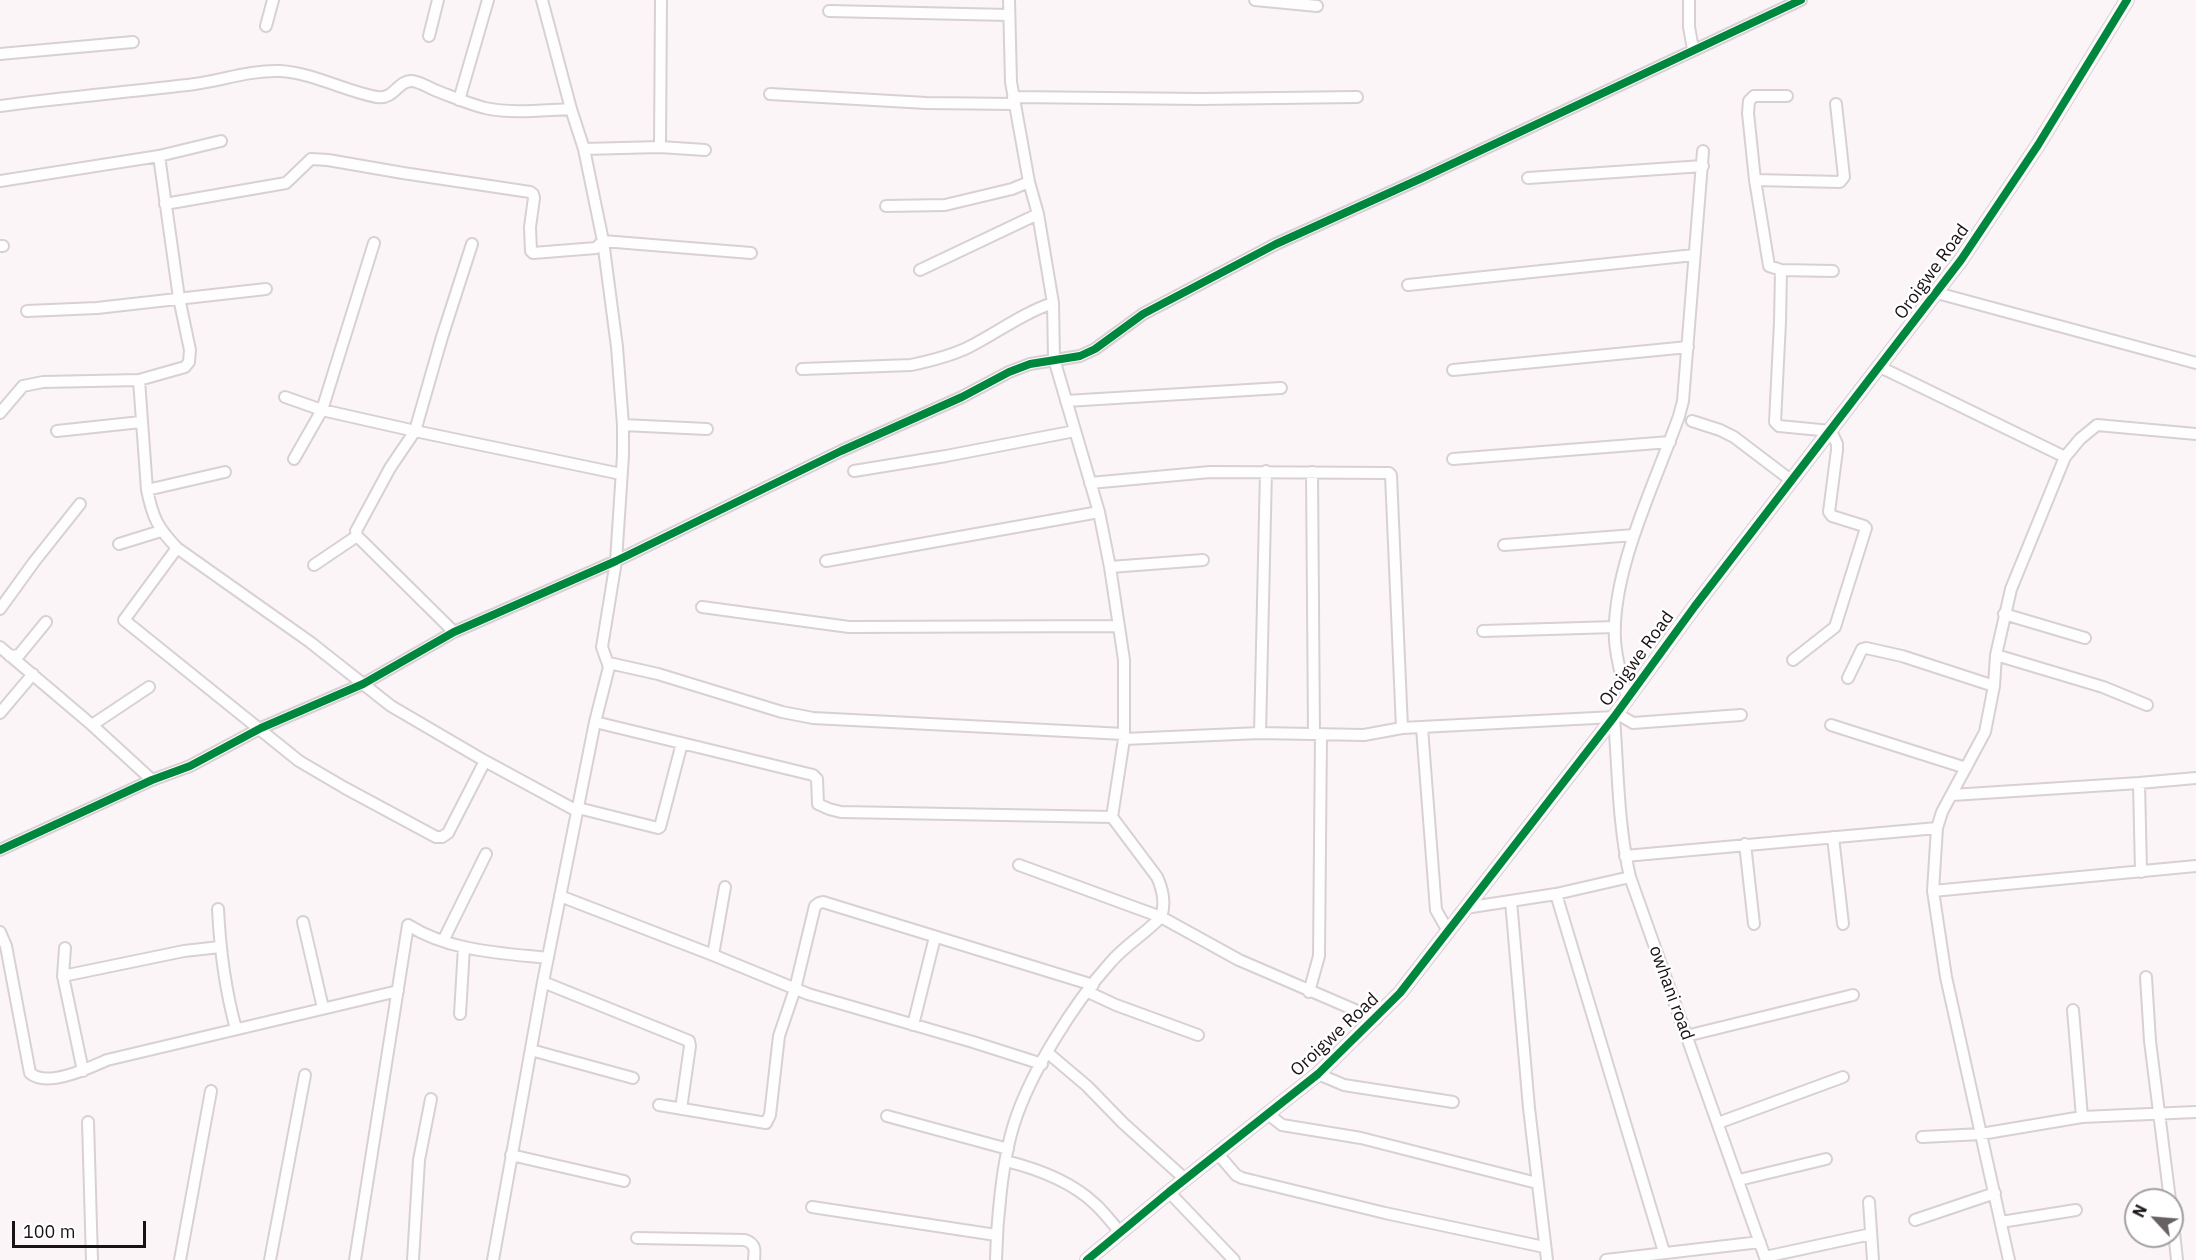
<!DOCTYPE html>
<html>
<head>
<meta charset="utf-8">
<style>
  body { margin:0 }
  #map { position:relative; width:2196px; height:1260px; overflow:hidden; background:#fbf5f8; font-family:"IBM Plex Sans",sans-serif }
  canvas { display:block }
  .north { position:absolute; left:2124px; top:1188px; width:60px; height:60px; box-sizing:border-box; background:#fff; border:2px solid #a3a0a1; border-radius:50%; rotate:296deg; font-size:16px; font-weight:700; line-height:24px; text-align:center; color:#191215 }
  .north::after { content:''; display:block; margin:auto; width:21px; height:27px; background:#686164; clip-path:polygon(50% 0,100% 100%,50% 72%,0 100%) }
  .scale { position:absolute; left:12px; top:1221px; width:134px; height:27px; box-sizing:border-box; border:3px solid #191215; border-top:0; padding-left:8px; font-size:18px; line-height:21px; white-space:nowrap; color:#191215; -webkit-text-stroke:4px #fff; paint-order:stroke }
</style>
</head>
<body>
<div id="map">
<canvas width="2196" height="1260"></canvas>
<div class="north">N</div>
<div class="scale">100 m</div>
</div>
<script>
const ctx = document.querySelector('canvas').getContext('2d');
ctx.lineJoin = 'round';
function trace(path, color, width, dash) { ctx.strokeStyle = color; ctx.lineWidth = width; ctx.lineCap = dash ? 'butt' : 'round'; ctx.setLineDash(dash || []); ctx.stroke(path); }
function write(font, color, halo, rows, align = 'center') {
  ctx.font = font + ' "IBM Plex Sans",sans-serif'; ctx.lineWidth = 5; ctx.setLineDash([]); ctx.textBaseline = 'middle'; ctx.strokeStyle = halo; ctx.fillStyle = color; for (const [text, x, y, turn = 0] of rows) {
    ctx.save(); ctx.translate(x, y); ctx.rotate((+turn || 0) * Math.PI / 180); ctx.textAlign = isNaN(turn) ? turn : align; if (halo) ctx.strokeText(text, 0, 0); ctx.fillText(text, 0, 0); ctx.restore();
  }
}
const street = new Path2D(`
  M 1255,0 L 1317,6
  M 1689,0 L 1689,27 L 1693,49
  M 829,11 L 1009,15
  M 266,26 L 273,0
  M 429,36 L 438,0
  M 0,54 L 133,42
  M 770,94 L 926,103 L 1014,104
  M 1787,96 L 1754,96 L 1749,101 L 1748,113 L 1755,180 L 1769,266 L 1781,270 L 1780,322 L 1775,422 L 1779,426 L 1831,431 L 1837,444 L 1837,450 L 1829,512 L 1832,516 L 1864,526 L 1866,528 L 1835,627 L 1793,660
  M 1013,97 L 1201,99 L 1357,97
  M 459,100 L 488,0
  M 0,106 C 65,97 130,92 195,84 C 223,80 251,70 280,71 C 314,73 344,91 377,97 C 394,100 398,80 412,81 C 421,82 429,88 437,91 C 453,97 469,104 485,108 C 512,114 543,110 571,109
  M 660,147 L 661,0
  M 584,149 L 660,147 L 705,150
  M 1528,178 L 1703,166
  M 1755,180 L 1840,182 L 1844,177 L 1836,104
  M 0,181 L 159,156 L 221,141
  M 165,204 L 286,183 L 311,159 L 328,160 L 403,173 L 530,192 L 533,194 L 534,198 L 530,227 L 531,251 L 533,253 L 596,248 L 603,241 L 751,253
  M 886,206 L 945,205 L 1012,189 L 1029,182
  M 0,246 L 3,246
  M 920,270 L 1038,214
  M 1781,270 L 1833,271
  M 1408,285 L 1694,255
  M 1937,293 L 2196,363
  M 27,311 L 97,308 L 266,289
  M 1880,367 L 2065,457
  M 802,369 L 911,365 C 930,361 951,356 969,347 C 998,332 1023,313 1053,303
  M 1453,370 L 1688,347
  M 139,380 L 147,490 C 153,518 157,527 177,548 L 310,642 L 391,706 L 485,761 L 577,811
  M 285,397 L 322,410 L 415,431 L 621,474
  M 1066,401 L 1281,388
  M 0,413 L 23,386 L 43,382 L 139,380 L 185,367 L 189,362 L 190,350 L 179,298 L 159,156
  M 1692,421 L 1720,430 L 1734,437 L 1792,481
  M 623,425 L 707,429
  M 57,431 L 141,422
  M 294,459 L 322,410 L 374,243
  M 1453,459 L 1670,442
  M 854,471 L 946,456 L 1075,431
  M 1312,472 L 1314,734
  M 1090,483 L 1210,472 L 1389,473 L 1391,475 L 1402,728
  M 147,490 L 225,472
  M 119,544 L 161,531
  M 1504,545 L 1634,535
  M 177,548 L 124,620 L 299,761 L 345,788 L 436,837 L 442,837 L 448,833 L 485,761
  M 826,561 L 1099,512
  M 314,565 L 357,536
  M 1110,567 L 1203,560
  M 702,607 L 849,627 L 1119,626
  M 0,609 L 34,562 L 80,504
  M 2004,614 L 2085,638
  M 1483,631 L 1615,627
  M 454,632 L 357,536 L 356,531 L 390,468 L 415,431 L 442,337 L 472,244
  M 0,647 L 92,725 L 152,780
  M 1996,655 L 2103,687 L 2147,705
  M 10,656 L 19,655 L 46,622
  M 609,663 L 658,674 L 782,712 L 813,718 L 1124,734
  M 1848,678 L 1862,649 L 1866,648 L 1902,656 L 1994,686
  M 1627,698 C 1622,679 1616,659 1615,640 C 1611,571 1656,481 1679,416 L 1683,401 L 1703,151
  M 0,713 L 33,674
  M 1616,713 L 1633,723 L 1741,715
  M 595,722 L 813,775 L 817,779 L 818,804 L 829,809 L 841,812 L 1112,817
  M 92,725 L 149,687
  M 1831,725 L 1966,768
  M 1422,728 L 1436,910 L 1448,931
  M 1260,733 L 1266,471
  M 1124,739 L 1260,733 L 1364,735 L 1402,728 L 1614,717 C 1618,770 1618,825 1630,877 L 1766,1260
  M 2139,783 L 2141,872
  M 1952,795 L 2139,783 L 2196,778
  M 578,808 L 658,828 L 660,827 L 682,743
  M 1833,837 L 1843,924
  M 1745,844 L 1754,924
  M 0,850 L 152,780 L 190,766 L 261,728 L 363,684 L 454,632 L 616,561 L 841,451 L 962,397 L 1009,372 L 1030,364 L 1080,356 L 1095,349 L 1143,314 L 1276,244 L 1422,178 L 1801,0
  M 1625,856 L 1937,828
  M 1019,865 L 1161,917 L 1239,960 L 1376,1019
  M 1933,891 L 2196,866
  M 1556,894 L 1664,1252
  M 560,896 L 713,955 L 808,994 L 973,1042 L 1042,1064
  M 1511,901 L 1529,1108 L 1547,1260
  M 1465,908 L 1556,894 L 1630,877
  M 218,909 C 220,950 225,989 236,1029
  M 303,922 L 323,1008
  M 0,932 L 6,946 L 30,1073 C 47,1088 89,1068 107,1060 L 398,991
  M 443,941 L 486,854
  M 65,948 L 63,976 L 83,1071
  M 713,955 L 725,887
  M 63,976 L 184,951 L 220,947
  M 2146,977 L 2150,1041 L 2170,1200
  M 543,982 L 689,1041 L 690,1046 L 681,1109
  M 1088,992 L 1116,1005 L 1198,1035
  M 1309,992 L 1319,956 L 1321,734
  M 2073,1010 L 2082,1117
  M 460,1014 L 464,947
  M 913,1025 L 935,937
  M 1686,1036 L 1853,995
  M 531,1050 L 633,1078
  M 1048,1053 L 1087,1086 L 1123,1123 L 1185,1179
  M 1318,1074 L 1344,1085 L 1453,1102
  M 659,1105 L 766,1123 L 770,1115 L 779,1036 L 795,989 L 815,906 L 819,903 L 823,902 L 1093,985
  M 1268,1114 L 1282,1125 L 1361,1138 L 1537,1183
  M 887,1116 L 1008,1149
  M 88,1122 L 92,1260
  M 1718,1123 L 1843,1077
  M 1922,1137 L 1981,1134 L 2082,1117 L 2196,1112
  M 1218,1154 L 1236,1175 L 1242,1178 L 1385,1213 L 1544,1247
  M 511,1155 L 624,1181
  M 1006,1161 C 1038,1169 1071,1181 1095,1204 C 1104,1212 1112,1223 1120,1232
  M 1739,1180 L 1826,1159
  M 1169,1192 L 1234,1260
  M 1869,1202 L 1873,1260
  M 812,1207 L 996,1235
  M 2172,1213 L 2177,1260
  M 1915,1220 L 1995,1193
  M 2001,1222 L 2076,1210
  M 637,1238 L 745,1240 C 756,1244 755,1250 754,1260
  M 1765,1257 L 1871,1234
  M 180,1260 L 211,1091
  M 270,1260 L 305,1075
  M 355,1260 L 408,925 C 449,951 500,953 548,958
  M 413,1260 L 419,1160 L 431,1099
  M 493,1260 L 543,982 L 595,722 L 609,667 L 602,647 L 616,561 L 623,455 L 623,425 L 617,347 L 603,241 L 584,149 L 571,109 L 542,0
  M 996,1260 C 997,1220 1002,1162 1014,1124 C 1030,1073 1074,1003 1110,963 C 1125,945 1145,934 1161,917 C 1166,903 1163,890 1157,877 L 1112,817 L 1124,739 L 1124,660 L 1110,567 L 1099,512 L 1054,359 L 1053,303 L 1038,214 L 1029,182 L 1011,82 L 1009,0
  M 1606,1260 L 1760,1242
  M 2009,1260 L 1946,977 L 1933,891 L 1937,828 L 1942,812 L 1985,732 L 1994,686 L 1996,655 L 2011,589 L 2065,457 L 2080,439 L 2097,425 L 2196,434`);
const secondary = new Path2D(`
  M 1087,1260 L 1169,1192 L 1318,1074 L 1400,993 L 1614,717 L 1695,606 L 1961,260 L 2038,145 L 2127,0`);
trace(street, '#d8d0d4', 14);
trace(secondary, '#d8d0d4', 16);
trace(street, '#fefefe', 10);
trace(secondary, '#fcf9fb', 14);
trace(new Path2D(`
  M 0,850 L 152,780 L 190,766 L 261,728 L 363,684 L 454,632 L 616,561 L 841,451 L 962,397 L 1009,372 L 1030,364 L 1080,356 L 1095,349 L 1143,314 L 1276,244 L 1422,178 L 1801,0
  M 1087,1260 L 1169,1192 L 1318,1074 L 1400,993 L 1614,717 L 1695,606 L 1961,260 L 2038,145 L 2127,0`), '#00873e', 8);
write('18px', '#191215', '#fff', [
  ["Oroigwe Road",1932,272,-54],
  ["Oroigwe Road",1637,659,-54],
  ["owhani road",1671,993,70],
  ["Oroigwe Road",1335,1035,-43]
]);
</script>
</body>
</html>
